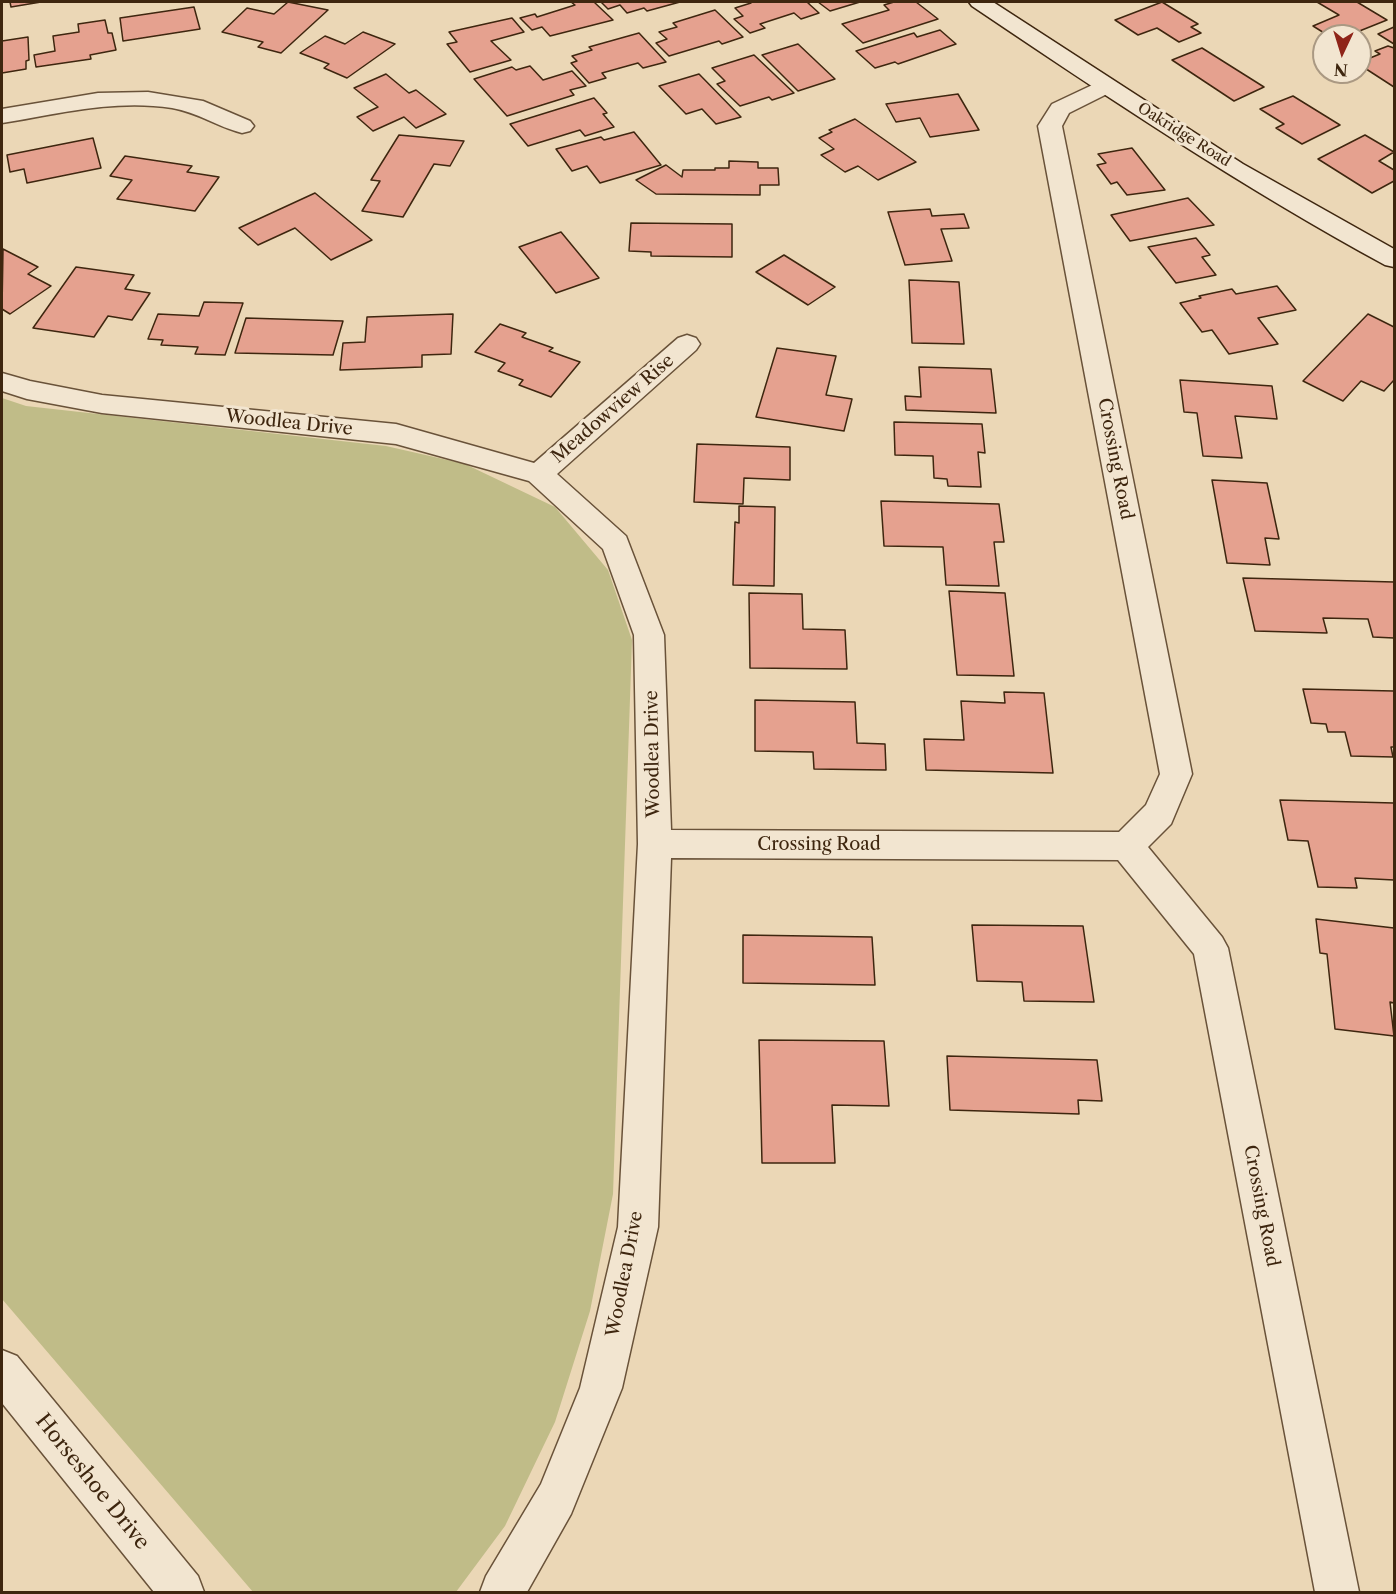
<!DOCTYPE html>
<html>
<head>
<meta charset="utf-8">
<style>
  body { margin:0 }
  #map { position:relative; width:1396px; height:1594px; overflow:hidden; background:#ebd7b6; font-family:"Libre Caslon Text",serif }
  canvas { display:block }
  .frame { position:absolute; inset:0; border:3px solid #3e260f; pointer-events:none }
  .north { position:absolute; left:1312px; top:24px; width:60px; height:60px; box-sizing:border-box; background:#f2e5d0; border:2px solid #aa9983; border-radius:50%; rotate:184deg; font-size:16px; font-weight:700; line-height:24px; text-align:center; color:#3e260f }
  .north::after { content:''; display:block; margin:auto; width:21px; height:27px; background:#8f2418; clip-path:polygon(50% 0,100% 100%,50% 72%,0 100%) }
</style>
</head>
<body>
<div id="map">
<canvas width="1396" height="1594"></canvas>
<div class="frame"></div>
<div class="north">N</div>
</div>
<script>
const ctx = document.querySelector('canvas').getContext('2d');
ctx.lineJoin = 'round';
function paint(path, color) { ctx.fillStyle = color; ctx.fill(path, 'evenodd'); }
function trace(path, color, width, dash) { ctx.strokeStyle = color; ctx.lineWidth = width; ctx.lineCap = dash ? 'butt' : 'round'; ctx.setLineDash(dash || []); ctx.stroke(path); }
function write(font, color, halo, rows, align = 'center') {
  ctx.font = font + ' "Libre Caslon Text",serif'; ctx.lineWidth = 6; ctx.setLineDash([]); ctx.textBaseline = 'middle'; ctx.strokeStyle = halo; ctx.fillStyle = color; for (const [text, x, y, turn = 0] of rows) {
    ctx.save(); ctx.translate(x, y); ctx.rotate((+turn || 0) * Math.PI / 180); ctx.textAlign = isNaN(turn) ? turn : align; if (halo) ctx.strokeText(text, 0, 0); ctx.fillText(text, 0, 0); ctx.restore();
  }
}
paint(new Path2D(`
  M 2,398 L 26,406 L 386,446 L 465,464 L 555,507 L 608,570 L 632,640 L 613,1194 L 590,1311 L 555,1422 L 505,1526 L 456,1592 L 253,1592 L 2,1299 Z`), '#c0bc88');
const building = new Path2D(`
  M 10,2 L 41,2 L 11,7 Z
  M 288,2 L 328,10 L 281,53 L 258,47 L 263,42 L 222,32 L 247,8 L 274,14 Z
  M 571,2 L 594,2 L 613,20 L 550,36 L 542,27 L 532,30 L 520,18 L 535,14 L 537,17 L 575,5 Z
  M 601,2 L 680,2 L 647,11 L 644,8 L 627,13 L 620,5 L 608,9 Z
  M 748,2 L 811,2 L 808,3 L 819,13 L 801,19 L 794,13 L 760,24 L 765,28 L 750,33 L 734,19 L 743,16 L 735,8 L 751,3 Z
  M 818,2 L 860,2 L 830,11 Z
  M 894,2 L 916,2 L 938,19 L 863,43 L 842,24 L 889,10 L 884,5 Z
  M 1162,2 L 1198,24 L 1191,27 L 1201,33 L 1179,42 L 1157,28 L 1138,35 L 1115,20 Z
  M 1317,2 L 1357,2 L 1387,20 L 1347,36 L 1329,36 L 1313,26 L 1339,15 Z
  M 194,7 L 200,29 L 123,41 L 120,18 Z
  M 715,10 L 743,37 L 722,44 L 719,41 L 669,56 L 656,43 L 667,39 L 659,32 L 677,27 L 673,23 Z
  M 512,18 L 524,32 L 491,41 L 511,60 L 470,72 L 447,44 L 457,42 L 449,32 Z
  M 105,20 L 108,33 L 112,33 L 116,50 L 90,55 L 91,59 L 36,67 L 34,55 L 55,51 L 53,36 L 79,32 L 78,24 Z
  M 1394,27 L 1394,44 L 1378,34 Z
  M 940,30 L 956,44 L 898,64 L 895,62 L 875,68 L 856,51 L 914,33 L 917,37 Z
  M 363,32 L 395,44 L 347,78 L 324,68 L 329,64 L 300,53 L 325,36 L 345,44 Z
  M 639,33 L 666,62 L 643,68 L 638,63 L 602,73 L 606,78 L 589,83 L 571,63 L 577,61 L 572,56 L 592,50 L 589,47 Z
  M 28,37 L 29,60 L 26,61 L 26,69 L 2,73 L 2,41 Z
  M 798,44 L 835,79 L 798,91 L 762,55 Z
  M 1388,46 L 1394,48 L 1394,87 L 1360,65 L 1360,62 L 1380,54 L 1375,51 Z
  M 1202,48 L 1264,87 L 1234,101 L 1172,60 Z
  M 754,55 L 794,93 L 772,100 L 769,97 L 740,106 L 717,84 L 725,81 L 712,68 Z
  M 530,66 L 543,80 L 572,71 L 586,86 L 570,90 L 574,95 L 507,116 L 474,79 L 512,67 L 516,70 Z
  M 386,74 L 409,93 L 416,90 L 446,114 L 416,128 L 404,117 L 373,131 L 357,117 L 378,107 L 354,88 Z
  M 699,74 L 741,117 L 716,124 L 702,109 L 686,114 L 659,86 Z
  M 958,94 L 979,130 L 930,137 L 920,118 L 896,122 L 886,104 Z
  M 1293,96 L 1340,125 L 1302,144 L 1276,128 L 1284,124 L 1260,109 Z
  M 594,98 L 607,113 L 603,114 L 614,127 L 585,136 L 580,130 L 528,146 L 510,124 Z
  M 855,119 L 916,162 L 878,180 L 858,166 L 845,172 L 821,155 L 834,149 L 819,138 L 832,132 L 829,130 Z
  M 634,132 L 661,165 L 600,183 L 587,166 L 572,171 L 556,149 L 601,137 L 604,140 Z
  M 399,135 L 464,141 L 450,166 L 434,164 L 403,217 L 362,211 L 380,181 L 371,180 Z
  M 1365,135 L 1394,152 L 1379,161 L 1394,170 L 1394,181 L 1372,193 L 1318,159 Z
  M 93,138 L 101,168 L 27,183 L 24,169 L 10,172 L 7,155 Z
  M 1132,148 L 1165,190 L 1127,195 L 1117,182 L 1111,184 L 1097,165 L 1106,163 L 1098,154 Z
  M 125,156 L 192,166 L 187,172 L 219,177 L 195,211 L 117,199 L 132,180 L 110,176 Z
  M 729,161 L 758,162 L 758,168 L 778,168 L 779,185 L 760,185 L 760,195 L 656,194 L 636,180 L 666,165 L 682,177 L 683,170 L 715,170 L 715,168 L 729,168 Z
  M 315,193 L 372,240 L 331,260 L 295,228 L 258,245 L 239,228 Z
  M 1188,198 L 1214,225 L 1130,241 L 1111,215 Z
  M 930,209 L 932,216 L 964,214 L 969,228 L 941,229 L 952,261 L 905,265 L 888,212 Z
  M 631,223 L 732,224 L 732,257 L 651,256 L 651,252 L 629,251 Z
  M 561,232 L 599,278 L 556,293 L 519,247 Z
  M 1196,238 L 1210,255 L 1202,257 L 1216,275 L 1176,283 L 1148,247 Z
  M 3,249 L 38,267 L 28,274 L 51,286 L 10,314 L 2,309 Z
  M 784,255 L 835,287 L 808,305 L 756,272 Z
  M 76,267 L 134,275 L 125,289 L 150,293 L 132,320 L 108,316 L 94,337 L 33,328 Z
  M 909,280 L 959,282 L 964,344 L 912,343 Z
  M 1277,286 L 1296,310 L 1258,318 L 1278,344 L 1229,354 L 1212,330 L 1202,332 L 1180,303 L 1201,298 L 1199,296 L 1232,289 L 1236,294 Z
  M 204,302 L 243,303 L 225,355 L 195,354 L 198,347 L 161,345 L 163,340 L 148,339 L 158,314 L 199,316 Z
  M 453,314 L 451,354 L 422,355 L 422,367 L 340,370 L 343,343 L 365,342 L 367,317 Z
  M 1368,314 L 1394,327 L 1394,380 L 1384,391 L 1361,381 L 1343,401 L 1303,381 Z
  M 246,318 L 343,321 L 333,355 L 235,353 Z
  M 500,324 L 526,333 L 522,337 L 553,348 L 549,351 L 580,362 L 551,397 L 519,385 L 523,380 L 498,371 L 505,363 L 475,352 Z
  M 777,348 L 836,356 L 826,395 L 852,399 L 844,431 L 756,417 Z
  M 919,367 L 991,369 L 996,413 L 906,410 L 905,396 L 921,397 Z
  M 1180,380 L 1272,386 L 1277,419 L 1235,416 L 1242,458 L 1203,456 L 1197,413 L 1184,412 Z
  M 894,422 L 982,424 L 985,453 L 978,452 L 981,487 L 948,486 L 947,479 L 934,478 L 933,456 L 895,455 Z
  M 697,444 L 790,447 L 790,480 L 744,478 L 743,504 L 694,502 Z
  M 1212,480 L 1267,483 L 1279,539 L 1265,538 L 1270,565 L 1227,563 Z
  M 881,501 L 999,504 L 1004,542 L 994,542 L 999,586 L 946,585 L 943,547 L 884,546 Z
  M 739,506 L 775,507 L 774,586 L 733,585 L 735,522 L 739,523 Z
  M 1243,578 L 1394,582 L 1394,638 L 1373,637 L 1368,619 L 1323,618 L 1327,633 L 1255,631 Z
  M 949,591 L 1005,593 L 1014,676 L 957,675 Z
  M 749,593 L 802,594 L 803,629 L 845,630 L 847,669 L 750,668 Z
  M 1303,689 L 1394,691 L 1394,747 L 1391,747 L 1393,757 L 1351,756 L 1345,732 L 1328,732 L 1326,724 L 1311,723 Z
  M 1004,692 L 1044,693 L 1053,773 L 926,770 L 924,739 L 964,740 L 961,701 L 1005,703 Z
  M 755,700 L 855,702 L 857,743 L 885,744 L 886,770 L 814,769 L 813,752 L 755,751 Z
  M 1280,800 L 1394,803 L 1394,880 L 1355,878 L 1357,888 L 1318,887 L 1308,841 L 1288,840 Z
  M 1316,919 L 1394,928 L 1394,1003 L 1390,1002 L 1394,1036 L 1335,1029 L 1327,954 L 1320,953 Z
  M 972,925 L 1083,926 L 1094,1002 L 1024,1001 L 1022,982 L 977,981 Z
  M 743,935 L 872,937 L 875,985 L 743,983 Z
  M 759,1040 L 884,1041 L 889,1106 L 832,1105 L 835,1163 L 762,1163 Z
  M 947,1056 L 1097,1060 L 1102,1101 L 1078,1100 L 1079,1114 L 950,1110 Z`);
paint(building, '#e5a18f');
trace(building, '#3e260f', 1.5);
const street = new Path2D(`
  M 1105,79 L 1113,81 L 1116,86 L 1113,91 L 1069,113 L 1062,126 L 1192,774 L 1171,824 L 1148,847 L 1222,937 L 1228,948 L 1359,1592 L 1315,1592 L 1194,954 L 1118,860 L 671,858 L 658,1227 L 622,1388 L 571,1514 L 527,1592 L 480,1592 L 486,1576 L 541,1484 L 580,1388 L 618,1227 L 638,844 L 634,635 L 603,549 L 529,481 L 396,444 L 102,413 L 27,399 L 2,391 L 2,373 L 30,381 L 102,395 L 396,424 L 534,463 L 678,338 L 687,335 L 696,338 L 700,344 L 696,350 L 557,474 L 626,536 L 664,635 L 671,830 L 1119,832 L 1146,805 L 1160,774 L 1038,126 L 1052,104 Z
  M 148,92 L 203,101 L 250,121 L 254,126 L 250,131 L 242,133 C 218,127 197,112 172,108 C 114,99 58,114 2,123 L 2,109 L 98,93 Z
  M 2,1350 L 17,1356 L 198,1576 L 204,1592 L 154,1592 L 2,1403 Z`);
const secondary = new Path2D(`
  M 969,2 L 993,2 L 1243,164 L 1394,249 L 1394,267 L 1385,265 C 1242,187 1107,97 972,6 Z`);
trace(street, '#695239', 3);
trace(secondary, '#3e260f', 3);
paint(street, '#f2e5d0');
paint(secondary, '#f2e5d0');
write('15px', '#3e260f', '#f2e5d0', [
  ["Oakridge Road",1184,135,32]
]);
write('18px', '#3e260f', '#f2e5d0', [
  ["Meadowview Rise",613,409,-41],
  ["Woodlea Drive",289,423,6],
  ["Crossing Road",1115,459,79],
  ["Woodlea Drive",653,754,-91],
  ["Crossing Road",819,845],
  ["Crossing Road",1261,1206,79],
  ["Woodlea Drive",625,1274,-79]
]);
write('21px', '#3e260f', '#f2e5d0', [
  ["Horseshoe Drive",92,1482,51]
]);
</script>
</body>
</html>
